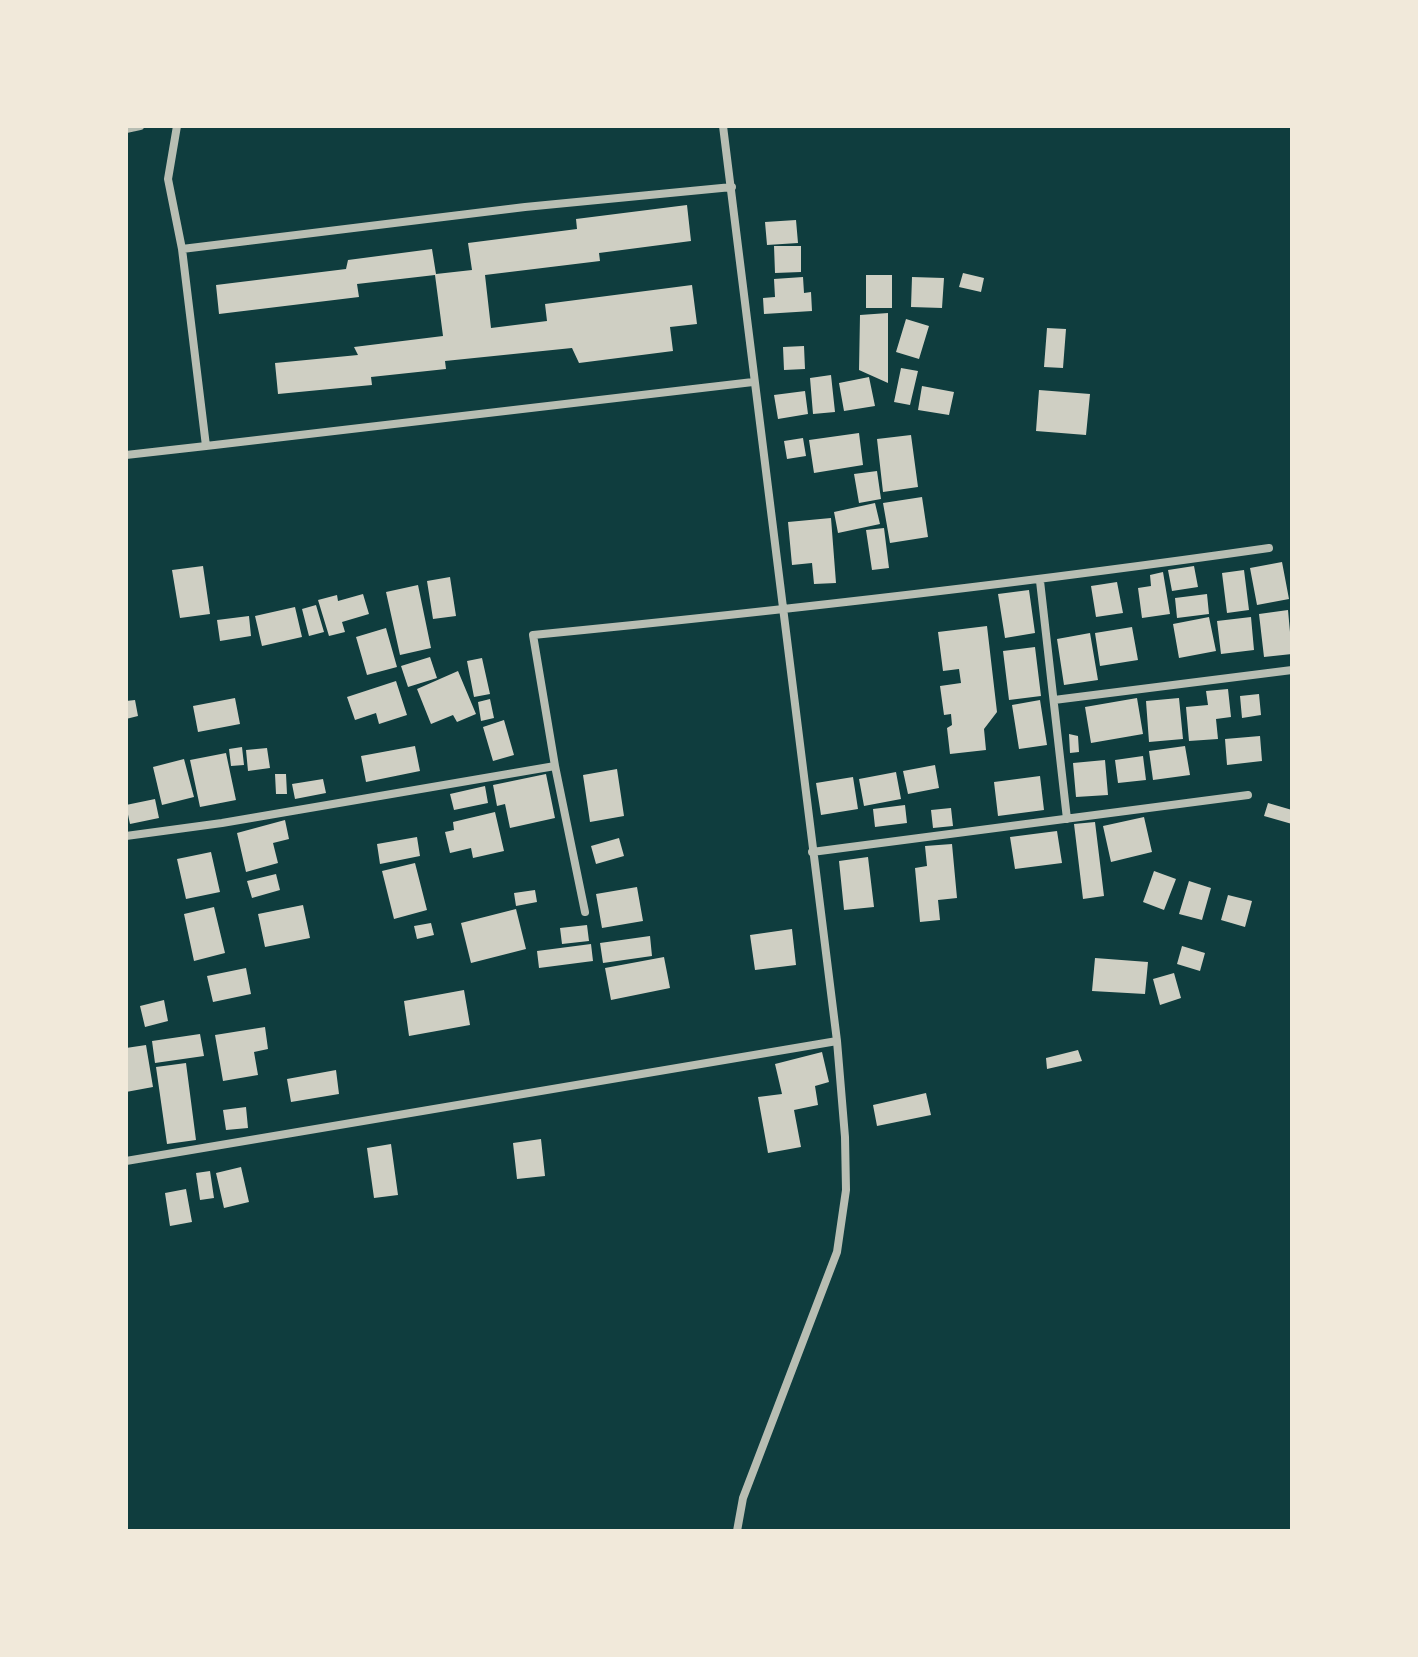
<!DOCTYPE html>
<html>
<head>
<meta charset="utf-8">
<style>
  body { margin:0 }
  #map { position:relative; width:1418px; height:1657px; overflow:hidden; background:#0f3d3e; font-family:"Fira Sans",sans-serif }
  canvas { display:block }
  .frame { position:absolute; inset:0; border:128px solid #f1e9da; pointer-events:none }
</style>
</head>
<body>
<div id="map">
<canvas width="1418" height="1657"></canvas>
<div class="frame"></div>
</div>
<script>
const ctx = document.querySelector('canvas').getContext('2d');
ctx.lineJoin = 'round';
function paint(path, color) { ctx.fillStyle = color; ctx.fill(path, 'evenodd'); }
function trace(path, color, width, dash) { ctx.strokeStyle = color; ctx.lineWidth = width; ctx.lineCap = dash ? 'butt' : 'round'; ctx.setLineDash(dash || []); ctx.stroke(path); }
paint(new Path2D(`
  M 687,205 L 691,241 L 599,253 L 600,261 L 485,275 L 491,328 L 547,321 L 545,304 L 692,285 L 697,324 L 670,327 L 673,351 L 579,363 L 572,348 L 445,361 L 446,369 L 371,377 L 372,385 L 278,394 L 275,363 L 358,355 L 354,347 L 443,336 L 435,275 L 357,284 L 359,297 L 219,314 L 216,285 L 346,269 L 348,260 L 432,249 L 436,274 L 472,270 L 468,243 L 577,229 L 576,219 Z
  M 796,220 L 798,243 L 767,245 L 765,222 Z
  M 774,246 L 801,246 L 801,272 L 775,273 Z
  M 963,273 L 984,278 L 981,292 L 959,287 Z
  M 866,275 L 892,275 L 892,308 L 866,308 Z
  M 803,277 L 804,293 L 811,292 L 812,311 L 764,314 L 763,298 L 775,297 L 774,279 Z
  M 912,277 L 944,278 L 942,308 L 911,307 Z
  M 888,313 L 888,383 L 859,370 L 860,315 Z
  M 906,319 L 929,326 L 919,359 L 896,352 Z
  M 1047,328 L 1066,329 L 1063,368 L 1044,367 Z
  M 804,346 L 805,369 L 784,370 L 783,347 Z
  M 901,368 L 918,371 L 910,405 L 894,402 Z
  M 831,375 L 835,412 L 813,414 L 810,378 Z
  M 869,377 L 875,406 L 844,411 L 839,383 Z
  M 922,386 L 954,392 L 949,415 L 918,410 Z
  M 1039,390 L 1090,394 L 1086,435 L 1036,431 Z
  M 805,391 L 808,414 L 778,419 L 774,395 Z
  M 859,433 L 863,465 L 814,473 L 809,440 Z
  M 911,435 L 918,487 L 883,492 L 877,439 Z
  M 803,438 L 806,456 L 787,459 L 784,441 Z
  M 877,471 L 881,499 L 859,503 L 854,474 Z
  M 922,497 L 928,537 L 890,543 L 883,503 Z
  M 875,503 L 880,524 L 838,533 L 834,512 Z
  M 831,518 L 836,583 L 814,584 L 812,563 L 792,565 L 788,522 Z
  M 884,528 L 889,568 L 872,570 L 866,530 Z
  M 1282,562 L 1289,599 L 1257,605 L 1250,568 Z
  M 203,566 L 210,614 L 180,618 L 172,570 Z
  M 1194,566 L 1198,587 L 1172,591 L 1168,570 Z
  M 1244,570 L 1249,610 L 1227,613 L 1222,573 Z
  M 1163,572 L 1170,614 L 1142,618 L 1138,588 L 1151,586 L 1150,575 Z
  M 450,577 L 456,616 L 433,619 L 427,581 Z
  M 1117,582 L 1123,613 L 1096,617 L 1091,586 Z
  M 418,585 L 431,648 L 400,655 L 386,592 Z
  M 1029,590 L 1035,633 L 1005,638 L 998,594 Z
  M 363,594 L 369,614 L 342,622 L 345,632 L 329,636 L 318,600 L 337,595 L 338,601 Z
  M 1207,594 L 1209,614 L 1177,618 L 1175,598 Z
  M 316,605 L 324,632 L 309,636 L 302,609 Z
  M 295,607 L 302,637 L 262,646 L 255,616 Z
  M 1288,610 L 1292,654 L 1264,657 L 1259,614 Z
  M 249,616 L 251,636 L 220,641 L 217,620 Z
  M 1209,617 L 1216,651 L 1179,658 L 1173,624 Z
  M 1251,617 L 1254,650 L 1221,654 L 1217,621 Z
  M 987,626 L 997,712 L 984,729 L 986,750 L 950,754 L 947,728 L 952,725 L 951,714 L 944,715 L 940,686 L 961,683 L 959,669 L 943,671 L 938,632 Z
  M 1132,627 L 1138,660 L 1100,666 L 1095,633 Z
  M 386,628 L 397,667 L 367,675 L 356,637 Z
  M 1090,633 L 1098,680 L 1064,685 L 1057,639 Z
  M 1035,647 L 1041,696 L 1009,700 L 1003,651 Z
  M 430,657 L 437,678 L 408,687 L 401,666 Z
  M 482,658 L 490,694 L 474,697 L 467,661 Z
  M 458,671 L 476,714 L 457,722 L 453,715 L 431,724 L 417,689 Z
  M 396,681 L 407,715 L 379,724 L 376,713 L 355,720 L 347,697 Z
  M 1228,689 L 1231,717 L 1216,719 L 1218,739 L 1189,741 L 1186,707 L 1208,705 L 1206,691 Z
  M 1259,694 L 1261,715 L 1242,718 L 1240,696 Z
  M 235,698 L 240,724 L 198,732 L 193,706 Z
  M 1137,698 L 1143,734 L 1091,743 L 1085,707 Z
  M 1179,698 L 1183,739 L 1149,742 L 1146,701 Z
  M 490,699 L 494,718 L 481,721 L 478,702 Z
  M 135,700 L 138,716 L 126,719 L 126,701 Z
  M 1040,700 L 1047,745 L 1019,749 L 1012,705 Z
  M 504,720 L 514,755 L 493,761 L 483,727 Z
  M 1069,734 L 1078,736 L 1079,752 L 1070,753 Z
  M 1260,736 L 1262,761 L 1227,765 L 1225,739 Z
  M 415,746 L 420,771 L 366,782 L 361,756 Z
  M 1185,746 L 1190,775 L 1153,780 L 1149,751 Z
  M 242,747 L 244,765 L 231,766 L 229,749 Z
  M 267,748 L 270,768 L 248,771 L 246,750 Z
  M 226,753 L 236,800 L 200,807 L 190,760 Z
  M 1143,756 L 1146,780 L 1118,783 L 1115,760 Z
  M 184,759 L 194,797 L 162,805 L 153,767 Z
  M 1105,760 L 1108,795 L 1076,797 L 1073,763 Z
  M 935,765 L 939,788 L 908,794 L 903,771 Z
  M 617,769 L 624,816 L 590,822 L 583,775 Z
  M 896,772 L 901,799 L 864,806 L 859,779 Z
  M 275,774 L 286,774 L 287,794 L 276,794 Z
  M 546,774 L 555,818 L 510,828 L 505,804 L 497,806 L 493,785 Z
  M 1040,776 L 1044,810 L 998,816 L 994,782 Z
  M 853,777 L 858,809 L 821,815 L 816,783 Z
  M 323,779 L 326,793 L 295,799 L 292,784 Z
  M 485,786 L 488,803 L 454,810 L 450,794 Z
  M 155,799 L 159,818 L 130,824 L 126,805 Z
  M 1268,803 L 1292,810 L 1292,824 L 1264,816 Z
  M 905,805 L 907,823 L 875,827 L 873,809 Z
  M 951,808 L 953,826 L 933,828 L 931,810 Z
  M 495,812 L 504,851 L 473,858 L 471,848 L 450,853 L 445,832 L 454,830 L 453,822 Z
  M 1144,817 L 1152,852 L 1111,862 L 1103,826 Z
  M 285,820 L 289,839 L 273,843 L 278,863 L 246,872 L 237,833 Z
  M 1095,822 L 1104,896 L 1083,899 L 1074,824 Z
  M 1057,831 L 1062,863 L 1015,869 L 1010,837 Z
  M 417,837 L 420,856 L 380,864 L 377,844 Z
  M 619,838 L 624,856 L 596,864 L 591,846 Z
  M 952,844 L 957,898 L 938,900 L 940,920 L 920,922 L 915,868 L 927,866 L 925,846 Z
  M 211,852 L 220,892 L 186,899 L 177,859 Z
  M 868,857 L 874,907 L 844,910 L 839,861 Z
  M 415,863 L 427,910 L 394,919 L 382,871 Z
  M 1154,871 L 1176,879 L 1164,910 L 1143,902 Z
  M 276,874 L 280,890 L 252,898 L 247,881 Z
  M 1189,881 L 1211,888 L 1202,920 L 1179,914 Z
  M 637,887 L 643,921 L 602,928 L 596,894 Z
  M 535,890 L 537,902 L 516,906 L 514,893 Z
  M 1228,895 L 1252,901 L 1245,927 L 1221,920 Z
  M 303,905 L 310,938 L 265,947 L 258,914 Z
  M 214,907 L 225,953 L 194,961 L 184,914 Z
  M 516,909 L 526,949 L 471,963 L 461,923 Z
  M 431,923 L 434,935 L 417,939 L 414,926 Z
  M 587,925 L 589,941 L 562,944 L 560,928 Z
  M 792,929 L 796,965 L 755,970 L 750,935 Z
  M 650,936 L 652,956 L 603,963 L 600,943 Z
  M 591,944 L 593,961 L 539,968 L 537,951 Z
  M 1182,946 L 1205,953 L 1200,971 L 1177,964 Z
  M 664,957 L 670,988 L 611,1000 L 605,968 Z
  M 1095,958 L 1148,962 L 1145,994 L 1092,991 Z
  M 246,968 L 251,994 L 213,1002 L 207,976 Z
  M 1174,973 L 1181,998 L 1160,1005 L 1153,979 Z
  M 464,990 L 470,1025 L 409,1036 L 404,1001 Z
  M 164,1000 L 168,1021 L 145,1027 L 140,1006 Z
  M 265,1027 L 268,1049 L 254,1052 L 258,1075 L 223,1081 L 215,1035 Z
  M 200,1034 L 204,1056 L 155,1063 L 152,1041 Z
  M 146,1045 L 153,1087 L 126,1092 L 126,1048 Z
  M 1078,1050 L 1082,1061 L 1047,1069 L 1046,1058 Z
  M 822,1052 L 829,1082 L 815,1086 L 818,1105 L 794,1110 L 801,1147 L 768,1153 L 758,1097 L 782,1094 L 775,1064 Z
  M 186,1063 L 196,1140 L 167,1144 L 156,1067 Z
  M 336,1070 L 339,1094 L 291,1102 L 287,1079 Z
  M 926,1093 L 931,1115 L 877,1126 L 873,1105 Z
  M 246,1107 L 248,1128 L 226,1130 L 223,1110 Z
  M 541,1139 L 545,1176 L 517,1179 L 513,1143 Z
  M 391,1144 L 398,1195 L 374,1198 L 367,1148 Z
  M 241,1167 L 249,1202 L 224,1208 L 216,1173 Z
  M 210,1171 L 214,1198 L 200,1200 L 196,1173 Z
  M 186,1189 L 192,1222 L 170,1226 L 165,1193 Z`), '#cfcfc3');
trace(new Path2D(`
  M 177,126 L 168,179 L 182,249 L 206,446 L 753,382
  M 723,126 L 837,1041 L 845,1137 L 846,1190 L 837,1252 L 743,1498 L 737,1531
  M 126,129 L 140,126
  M 182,249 L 525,207 L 732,187
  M 126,455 L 206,446
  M 1040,581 L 1067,819
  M 1054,700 L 1292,670
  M 126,836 L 222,823 L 555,766
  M 812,852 L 1248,795
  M 585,912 L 555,766 L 533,635 C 779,611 1024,583 1269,548
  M 126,1161 L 837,1041`), '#b8beb3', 8);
</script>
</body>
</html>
